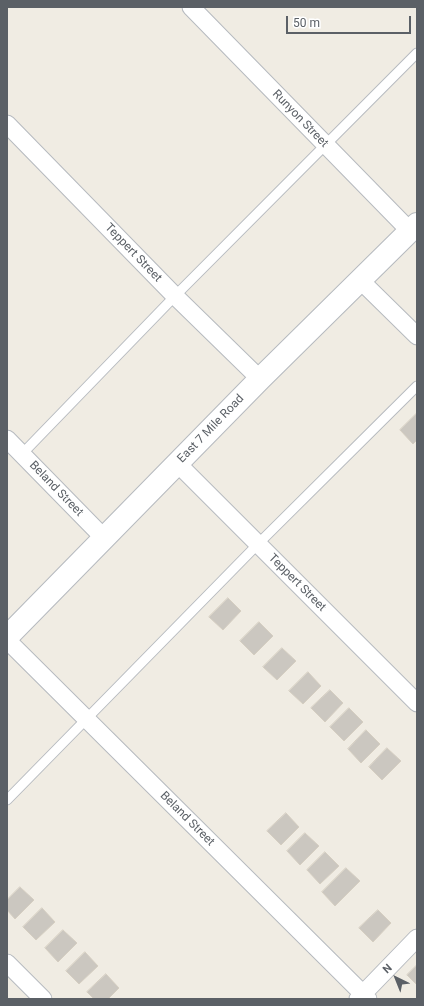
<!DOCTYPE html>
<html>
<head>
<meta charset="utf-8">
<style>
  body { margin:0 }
  #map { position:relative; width:424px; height:1006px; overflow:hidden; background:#f0ece3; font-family:Roboto,sans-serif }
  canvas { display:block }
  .frame { position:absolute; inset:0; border:8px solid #5b6066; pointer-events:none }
  .north { position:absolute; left:376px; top:958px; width:40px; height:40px; -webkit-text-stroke:3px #fff; paint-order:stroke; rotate:317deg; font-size:11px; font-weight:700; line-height:16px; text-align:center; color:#5b6066 }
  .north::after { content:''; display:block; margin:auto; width:14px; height:18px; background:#5b6066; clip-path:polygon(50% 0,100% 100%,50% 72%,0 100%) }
  .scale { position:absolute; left:286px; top:16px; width:125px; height:18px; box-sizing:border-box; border:2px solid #5b6066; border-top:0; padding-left:5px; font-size:12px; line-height:14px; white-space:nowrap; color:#5b6066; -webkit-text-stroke:3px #fff; paint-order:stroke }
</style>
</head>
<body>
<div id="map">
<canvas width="424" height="1006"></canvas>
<div class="frame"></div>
<div class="north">N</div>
<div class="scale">50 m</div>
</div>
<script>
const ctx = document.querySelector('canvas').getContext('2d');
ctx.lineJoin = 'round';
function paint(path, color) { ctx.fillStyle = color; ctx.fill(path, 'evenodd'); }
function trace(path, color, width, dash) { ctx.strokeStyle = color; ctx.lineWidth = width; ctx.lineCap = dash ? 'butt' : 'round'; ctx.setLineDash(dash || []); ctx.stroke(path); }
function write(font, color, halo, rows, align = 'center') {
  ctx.font = font + ' Roboto,sans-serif'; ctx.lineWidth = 4; ctx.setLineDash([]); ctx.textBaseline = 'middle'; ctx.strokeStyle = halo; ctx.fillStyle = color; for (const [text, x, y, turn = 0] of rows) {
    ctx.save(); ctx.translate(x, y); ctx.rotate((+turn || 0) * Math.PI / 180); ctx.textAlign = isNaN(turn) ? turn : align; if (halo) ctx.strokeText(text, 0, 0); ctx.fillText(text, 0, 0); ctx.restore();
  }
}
const building = new Path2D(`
  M 417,413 L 417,440 L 413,444 L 400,430 Z
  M 228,598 L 241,611 L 223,630 L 209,617 Z
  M 259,622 L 273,636 L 254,655 L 240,641 Z
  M 282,648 L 296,661 L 277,680 L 263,667 Z
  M 308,672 L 321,686 L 303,704 L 289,691 Z
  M 330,690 L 343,703 L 325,722 L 311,708 Z
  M 349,708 L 363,722 L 344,741 L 330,727 Z
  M 366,730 L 380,744 L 361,763 L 348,749 Z
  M 387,748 L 401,761 L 382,780 L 369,767 Z
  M 286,813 L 299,827 L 281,845 L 267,831 Z
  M 305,833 L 319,846 L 300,865 L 287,851 Z
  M 325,852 L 339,866 L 320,884 L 307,870 Z
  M 346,868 L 360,881 L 335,906 L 322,892 Z
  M 20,887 L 34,900 L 15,919 L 7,910 L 7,900 Z
  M 42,908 L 55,922 L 36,940 L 23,927 Z
  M 378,910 L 391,923 L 373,942 L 359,928 Z
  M 63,930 L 77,943 L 58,962 L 45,948 Z
  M 85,952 L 98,966 L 79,984 L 66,971 Z
  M 417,965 L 417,985 L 407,975 Z
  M 106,974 L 119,988 L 108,999 L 94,999 L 87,992 Z`);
paint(building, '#cbc7c0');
trace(building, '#d5cec1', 1);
const service = new Path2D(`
  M 22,454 L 175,296 L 417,53
  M 7,800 L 258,544 L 417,386`);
const minor = new Path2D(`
  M 191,7 L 410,231
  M 7,124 L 175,296 L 260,379
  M 360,280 L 417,336
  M 7,439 L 104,538
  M 178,464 L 417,703
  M 7,640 L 368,999
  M 7,963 L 43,999
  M 358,999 L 417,938`);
const tertiary = new Path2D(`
  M 7,637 L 260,379 L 417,224`);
trace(service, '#b6babf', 11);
trace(minor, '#b6babf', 19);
trace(tertiary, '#b6babf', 24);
trace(service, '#fff', 9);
trace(minor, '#fff', 17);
trace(tertiary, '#fff', 22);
write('12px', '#5b6066', '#fff', [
  ["Runyon Street",300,119,46],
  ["Teppert Street",133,253,46],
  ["East 7 Mile Road",211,429,-46],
  ["Beland Street",56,489,46],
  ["Teppert Street",297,583,45],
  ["Beland Street",187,819,45]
]);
</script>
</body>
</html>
